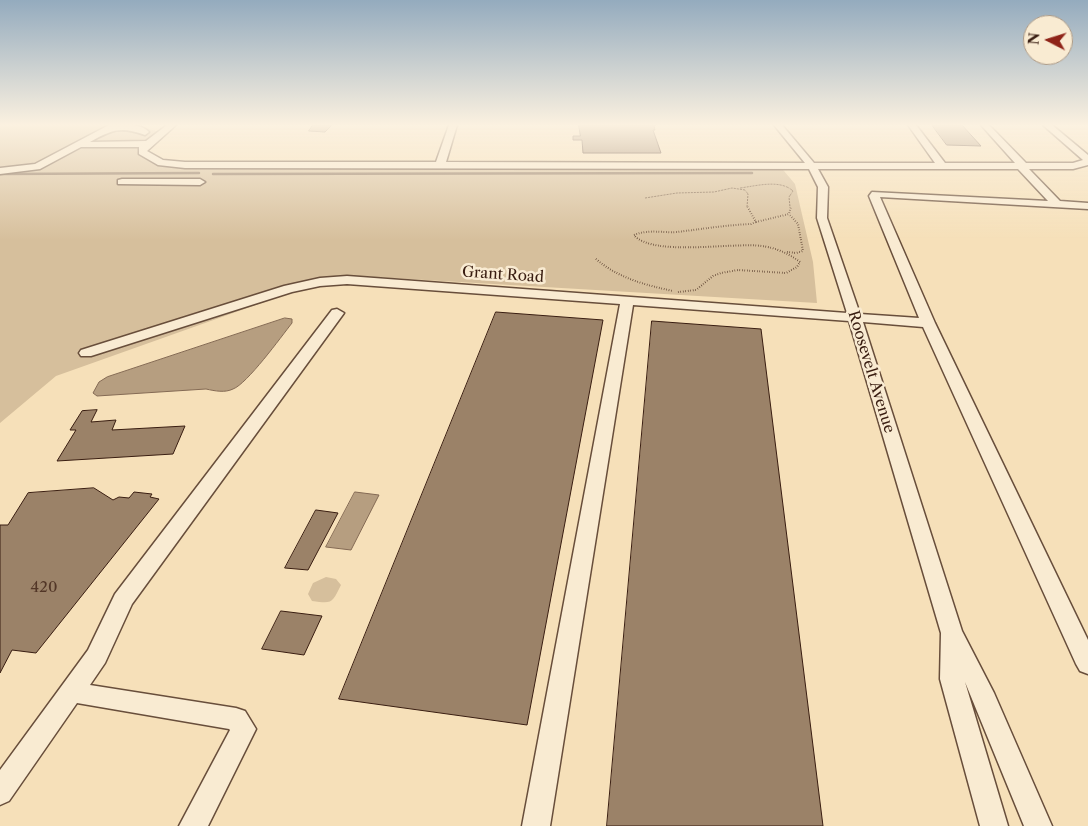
<!DOCTYPE html>
<html>
<head>
<meta charset="utf-8">
<style>
  body { margin:0 }
  #map { position:relative; width:1088px; height:826px; overflow:hidden; background:#f6e0b9; font-family:"Libre Caslon Text",serif }
  canvas { display:block }
  .north { position:absolute; left:1023px; top:15px; width:50px; height:50px; box-sizing:border-box; background:#f9ebd2; border:1px solid #ac9985; border-radius:50%; rotate:275deg; font-size:14px; font-weight:700; line-height:20px; text-align:center; color:#391d11 }
  .north::after { content:''; display:block; margin:auto; width:18px; height:22px; background:#8f2418; clip-path:polygon(50% 0,100% 100%,50% 72%,0 100%) }
</style>
</head>
<body>
<div id="map">
<canvas width="1088" height="826"></canvas>
<div class="north">N</div>
</div>
<script>
const ctx = document.querySelector('canvas').getContext('2d');
ctx.lineJoin = 'round';
function paint(path, color) { ctx.fillStyle = color; ctx.fill(path, 'evenodd'); }
function trace(path, color, width, dash) { ctx.strokeStyle = color; ctx.lineWidth = width; ctx.lineCap = dash ? 'butt' : 'round'; ctx.setLineDash(dash || []); ctx.stroke(path); }
function write(font, color, halo, rows, align = 'center') {
  ctx.font = font + ' "Libre Caslon Text",serif'; ctx.lineWidth = 5; ctx.setLineDash([]); ctx.textBaseline = 'middle'; ctx.strokeStyle = halo; ctx.fillStyle = color; for (const [text, x, y, turn = 0] of rows) {
    ctx.save(); ctx.translate(x, y); ctx.rotate((+turn || 0) * Math.PI / 180); ctx.textAlign = isNaN(turn) ? turn : align; if (halo) ctx.strokeText(text, 0, 0); ctx.fillText(text, 0, 0); ctx.restore();
  }
}
paint(new Path2D(`
  M 0,125 L 138,125 L 162,133 L 142,150 L 161,163 L 779,165 L 795,184 L 813,262 L 817,303 L 340,275 L 56,376 L 0,423 Z
  M 326,577 L 336,579 L 341,585 C 332,603 333,604 312,601 L 308,594 L 313,583 Z`), '#d6bf9c');
const water = new Path2D(`
  M 285,318 L 292,319 L 292,323 C 281,337 247,384 233,389 C 225,393 215,391 206,389 L 97,396 L 93,393 L 99,382 L 107,377 Z
  M 355,492 L 379,495 L 351,550 L 326,547 Z`);
paint(water, '#b69e80');
trace(water, '#846a54', 1);
trace(new Path2D(`
  M 0,174 L 199,173
  M 213,174 L 752,173`), '#846a54', 2.5);
const building = new Path2D(`
  M 313,125 L 332,125 L 325,132 L 309,131 Z
  M 579,125 L 656,125 L 654,125 L 655,130 L 653,130 L 661,153 L 583,153 L 582,140 L 573,140 L 573,136 L 580,136 Z
  M 932,125 L 962,125 L 981,146 L 947,145 Z
  M 496,312 L 603,320 L 527,725 L 339,699 Z
  M 652,321 L 761,329 L 823,826 L 607,826 Z
  M 97,410 L 91,422 L 116,420 L 112,430 L 185,426 L 173,454 L 57,461 L 76,430 L 70,430 L 82,411 Z
  M 94,488 L 113,500 L 119,497 L 129,498 L 134,492 L 152,494 L 150,497 L 159,499 L 36,653 L 12,650 L 0,673 L 0,525 L 8,525 L 28,493 Z
  M 316,510 L 338,513 L 308,570 L 285,568 Z
  M 281,611 L 322,616 L 304,655 L 262,649 Z`);
paint(building, '#9b8268');
trace(building, '#391d11', 1);
const minor = new Path2D(`
  M 109,125 C 121,124 140,123 149,132 L 145,135 C 120,126 112,130 90,142 L 146,141 L 167,125 L 176,125 L 147,151 L 163,160 L 185,162 L 436,162 L 449,125 L 457,125 L 446,162 L 805,163 L 774,125 L 782,125 L 814,163 L 935,163 L 908,125 L 916,125 L 945,163 L 1015,163 L 981,125 L 989,125 L 1026,163 L 1073,163 L 1083,160 L 1043,125 L 1052,125 L 1088,155 L 1088,165 L 1073,169 L 1029,169 L 1060,201 L 1088,203 L 1088,209 L 880,197 L 935,323 L 1088,640 L 1088,674 L 1080,671 L 1076,664 L 923,327 L 863,322 L 962,631 L 994,693 L 1052,826 L 1024,826 L 965,682 L 1008,826 L 980,826 L 940,679 L 941,633 L 849,321 L 633,305 L 550,826 L 522,826 L 620,304 L 347,284 L 320,286 L 292,292 L 91,356 L 81,356 L 79,353 L 81,350 L 284,286 L 320,278 L 347,276 L 847,313 L 817,218 L 818,187 L 809,169 L 185,168 L 158,165 L 139,154 L 139,147 L 81,147 L 40,169 L 0,174 L 0,168 L 35,164 ZM 818,169 L 1018,169 L 1048,201 L 872,192 L 869,196 L 919,318 L 860,314 L 827,218 L 828,187 Z
  M 122,179 L 200,179 L 205,182 L 200,185 L 118,184 L 118,180 Z
  M 337,309 L 344,313 L 132,604 L 105,663 L 90,685 L 236,708 L 245,711 L 256,729 L 208,826 L 179,826 L 230,730 L 229,729 L 77,703 L 9,801 L 0,805 L 0,770 L 88,650 L 115,594 L 332,310 Z`);
trace(minor, '#684e3b', 3);
trace(new Path2D(`
  M 740,188 C 756,186 780,179 793,191 L 789,197 L 790,207
  M 645,198 L 677,193 L 714,192 L 732,188 L 745,190 L 748,194 L 747,207`), '#391d11', 1, [0.5, 1]);
trace(new Path2D(`
  M 756,222 L 789,214 L 791,206
  M 787,252 L 796,253 L 803,251 L 798,224 L 789,214
  M 596,259 C 618,278 645,285 673,291
  M 678,292 L 696,290 L 713,276 L 721,273 L 738,270 L 786,273 L 797,267 L 800,262 C 788,253 776,248 762,246 C 733,242 652,257 634,235 C 648,229 662,233 677,232 C 702,229 726,225 751,224 L 756,222 L 747,206`), '#391d11', 2, [0.5, 2]);
paint(minor, '#f9ebd2');
const sky = ctx.createLinearGradient(0, 0, 0, 240);
sky.addColorStop(0, '#94abbe');
sky.addColorStop(0.52, '#fbf1e0');
sky.addColorStop(1, '#fbf1e000');
ctx.fillStyle = sky;
ctx.fillRect(0, 0, 1088, 240);
write('15px', '#391d11', '#f9ebd2', [
  ["Grant Road",503,275,4],
  ["Roosevelt Avenue",871,372,73]
]);
write('15px', '#523627', null, [
  ["420",44,588]
]);
</script>
</body>
</html>
